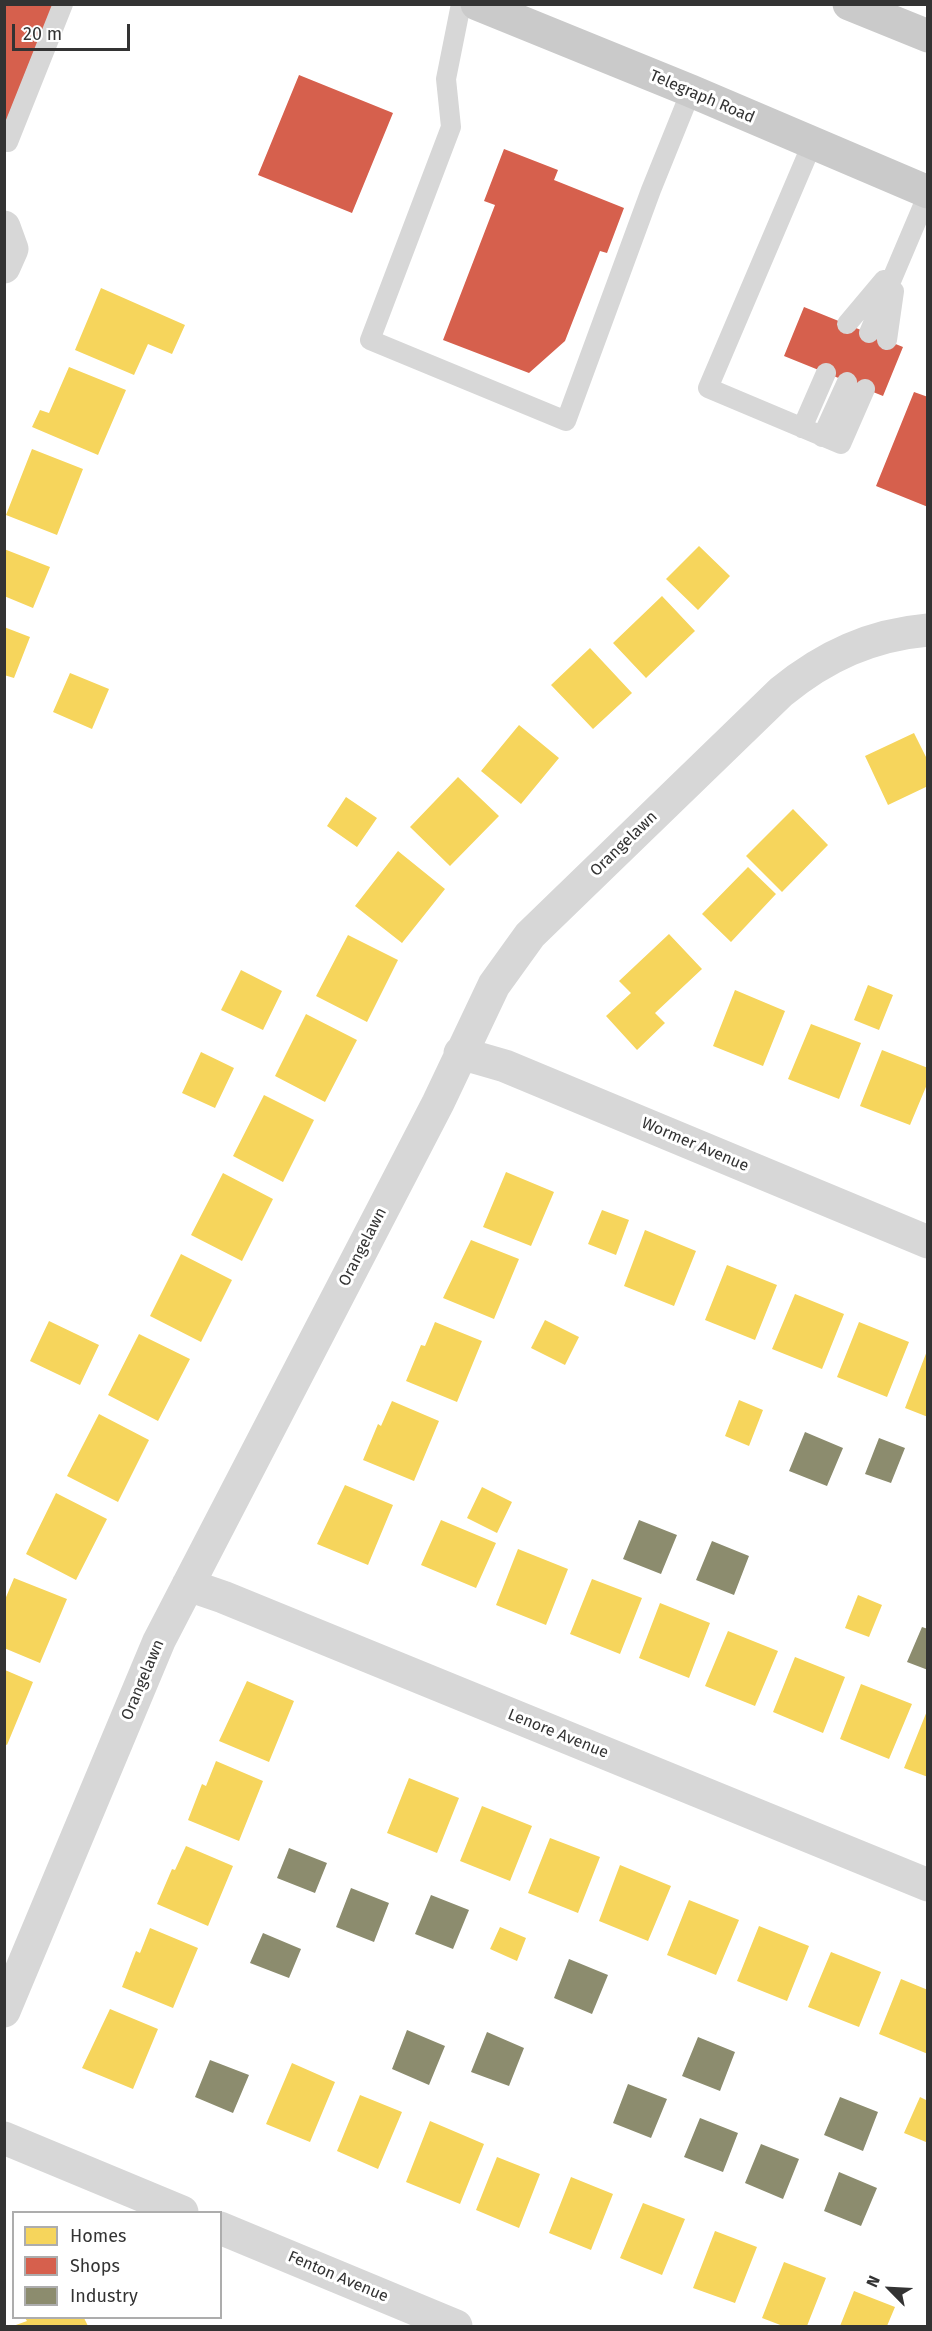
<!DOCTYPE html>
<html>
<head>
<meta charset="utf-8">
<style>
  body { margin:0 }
  #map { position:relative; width:932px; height:2331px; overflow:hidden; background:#fff; font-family:"Fira Sans",sans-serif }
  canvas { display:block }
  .frame { position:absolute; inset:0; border:6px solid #333; pointer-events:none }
  .legend { position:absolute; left:12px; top:2211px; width:210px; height:108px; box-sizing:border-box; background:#fff; border:2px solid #adadad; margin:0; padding:8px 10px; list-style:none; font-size:18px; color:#333 }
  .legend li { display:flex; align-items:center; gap:12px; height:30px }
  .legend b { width:30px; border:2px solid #adadad }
  .north { position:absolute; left:860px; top:2259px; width:60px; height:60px; -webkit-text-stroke:4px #fff; paint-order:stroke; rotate:294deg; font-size:16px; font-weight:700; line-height:24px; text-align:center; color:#333 }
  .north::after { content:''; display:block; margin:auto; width:21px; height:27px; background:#333; clip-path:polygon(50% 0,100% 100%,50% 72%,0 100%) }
  .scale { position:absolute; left:12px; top:24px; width:118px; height:27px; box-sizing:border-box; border:3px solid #333; border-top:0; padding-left:8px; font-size:18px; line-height:21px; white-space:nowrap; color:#333; -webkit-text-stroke:4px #fff; paint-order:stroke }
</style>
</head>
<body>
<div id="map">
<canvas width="932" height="2331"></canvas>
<div class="frame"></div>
<ul class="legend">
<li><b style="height:16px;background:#f6d55c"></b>Homes</li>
<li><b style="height:16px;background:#d6604d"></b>Shops</li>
<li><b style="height:16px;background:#8c8c6e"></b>Industry</li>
</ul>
<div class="north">N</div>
<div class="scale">20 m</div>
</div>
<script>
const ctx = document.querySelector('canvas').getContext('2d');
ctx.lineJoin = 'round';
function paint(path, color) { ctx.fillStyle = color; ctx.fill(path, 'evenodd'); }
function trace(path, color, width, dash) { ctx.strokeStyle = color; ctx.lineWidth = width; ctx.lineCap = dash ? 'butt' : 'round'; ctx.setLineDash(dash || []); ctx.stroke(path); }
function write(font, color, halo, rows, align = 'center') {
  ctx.font = font + ' "Fira Sans",sans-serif'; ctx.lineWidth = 6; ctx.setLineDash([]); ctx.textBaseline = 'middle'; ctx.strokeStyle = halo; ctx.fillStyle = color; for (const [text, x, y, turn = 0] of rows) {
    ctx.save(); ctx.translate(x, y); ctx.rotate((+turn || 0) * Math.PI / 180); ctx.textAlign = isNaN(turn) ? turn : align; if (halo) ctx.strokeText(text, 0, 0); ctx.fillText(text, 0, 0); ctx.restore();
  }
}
paint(new Path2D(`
  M 101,288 L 185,325 L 172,354 L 148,344 L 134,375 L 75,350 Z
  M 69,367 L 126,390 L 98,455 L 32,427 L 40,410 L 49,413 Z
  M 32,449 L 83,469 L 57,535 L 6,515 Z
  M 699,546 L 730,576 L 698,610 L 666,579 Z
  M 4,549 L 50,567 L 33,608 L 4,596 Z
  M 662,596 L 695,631 L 646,678 L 613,643 Z
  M 4,627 L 30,637 L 14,678 L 4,675 Z
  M 590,648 L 632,693 L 593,729 L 551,685 Z
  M 70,673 L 109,689 L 92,729 L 53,712 Z
  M 519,725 L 559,758 L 521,804 L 481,771 Z
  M 914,733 L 928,761 L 928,786 L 888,805 L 865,756 Z
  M 458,777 L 499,816 L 450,866 L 410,827 Z
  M 346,797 L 377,818 L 357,847 L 327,826 Z
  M 793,809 L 828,845 L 782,892 L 746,856 Z
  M 398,851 L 445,889 L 402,943 L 355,906 Z
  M 748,867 L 776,894 L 731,942 L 702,914 Z
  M 669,934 L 702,969 L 655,1013 L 665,1023 L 637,1050 L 606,1016 L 631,993 L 619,981 Z
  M 348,935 L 398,960 L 367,1022 L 316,996 Z
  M 241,970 L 282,991 L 263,1030 L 221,1010 Z
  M 868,985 L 893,995 L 879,1030 L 854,1020 Z
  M 735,990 L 785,1011 L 763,1066 L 713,1046 Z
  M 306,1014 L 357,1040 L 325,1102 L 275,1076 Z
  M 811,1024 L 861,1043 L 839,1099 L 788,1079 Z
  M 882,1050 L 928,1068 L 928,1082 L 910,1125 L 860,1106 Z
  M 201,1052 L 234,1068 L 215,1108 L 182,1093 Z
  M 264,1095 L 314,1120 L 283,1182 L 233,1156 Z
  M 506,1172 L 554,1192 L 531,1246 L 483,1227 Z
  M 223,1173 L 273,1199 L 242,1261 L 191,1235 Z
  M 602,1210 L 629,1220 L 616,1255 L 588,1244 Z
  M 645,1230 L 696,1251 L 674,1306 L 624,1286 Z
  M 471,1240 L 519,1259 L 494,1319 L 443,1298 Z
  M 181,1254 L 232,1280 L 201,1342 L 150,1316 Z
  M 727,1265 L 777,1285 L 755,1340 L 705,1320 Z
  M 795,1294 L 844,1314 L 822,1369 L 772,1349 Z
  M 545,1320 L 579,1337 L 565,1365 L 531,1348 Z
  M 49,1321 L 99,1345 L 80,1385 L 30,1361 Z
  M 435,1322 L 482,1341 L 457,1402 L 406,1381 L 421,1345 L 425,1346 Z
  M 859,1322 L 909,1342 L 887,1397 L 837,1377 Z
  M 139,1334 L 190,1359 L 158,1421 L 108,1395 Z
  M 927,1351 L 928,1351 L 928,1417 L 905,1408 Z
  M 739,1400 L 763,1410 L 749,1446 L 725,1436 Z
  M 392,1401 L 439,1421 L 414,1481 L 363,1460 L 378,1424 L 381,1426 Z
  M 99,1414 L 149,1440 L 118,1502 L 67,1476 Z
  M 345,1485 L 393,1505 L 368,1565 L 317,1544 Z
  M 482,1487 L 512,1502 L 497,1533 L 467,1518 Z
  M 56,1493 L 107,1519 L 76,1580 L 26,1554 Z
  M 441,1520 L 496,1543 L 476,1588 L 421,1565 Z
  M 518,1549 L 568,1569 L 546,1625 L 496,1605 Z
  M 14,1578 L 67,1599 L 40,1663 L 4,1648 L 4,1602 Z
  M 592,1579 L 642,1598 L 620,1654 L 570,1634 Z
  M 858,1595 L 882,1605 L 869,1637 L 845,1628 Z
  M 660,1603 L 710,1623 L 689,1678 L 639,1658 Z
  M 728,1631 L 778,1651 L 755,1706 L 705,1686 Z
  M 795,1657 L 845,1677 L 823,1733 L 773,1712 Z
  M 5,1670 L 33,1682 L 7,1745 L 5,1744 Z
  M 247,1681 L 294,1701 L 269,1762 L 219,1741 Z
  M 861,1684 L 912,1704 L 889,1759 L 840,1739 Z
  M 927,1711 L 928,1711 L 928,1777 L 904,1768 Z
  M 216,1761 L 263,1781 L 239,1841 L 188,1820 L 202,1784 L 206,1786 Z
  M 409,1778 L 459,1798 L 437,1853 L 387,1833 Z
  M 482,1806 L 532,1826 L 510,1881 L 460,1861 Z
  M 550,1838 L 600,1857 L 578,1913 L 528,1893 Z
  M 186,1846 L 233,1866 L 208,1926 L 157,1904 L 172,1869 L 175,1870 Z
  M 620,1865 L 671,1886 L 648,1941 L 599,1921 Z
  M 689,1900 L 739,1920 L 716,1975 L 667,1955 Z
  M 759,1926 L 809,1946 L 787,2001 L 737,1981 Z
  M 500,1927 L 526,1938 L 517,1961 L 490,1949 Z
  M 150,1928 L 198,1948 L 173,2008 L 122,1987 L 136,1951 L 140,1953 Z
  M 831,1952 L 881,1972 L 859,2027 L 808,2007 Z
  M 901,1979 L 928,1990 L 928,2054 L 879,2034 Z
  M 110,2009 L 158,2029 L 133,2089 L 82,2068 Z
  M 292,2063 L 335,2082 L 310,2142 L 266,2124 Z
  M 360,2095 L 402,2112 L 378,2169 L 337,2151 Z
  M 920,2097 L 928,2101 L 926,2142 L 904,2133 Z
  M 430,2121 L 484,2144 L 460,2204 L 406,2182 Z
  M 497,2157 L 540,2174 L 519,2228 L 476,2210 Z
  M 571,2177 L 613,2194 L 591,2250 L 549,2233 Z
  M 643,2203 L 685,2219 L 662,2275 L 620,2258 Z
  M 715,2231 L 757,2247 L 735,2303 L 693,2288 Z
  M 784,2262 L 826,2278 L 807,2326 L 783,2326 L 762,2318 Z
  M 854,2291 L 895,2307 L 887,2326 L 840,2326 Z
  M 25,2318 L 84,2318 L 88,2326 L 13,2326 L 27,2321 Z`), '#f6d55c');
paint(new Path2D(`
  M 4,4 L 53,4 L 5,124 L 4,124 Z
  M 299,75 L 393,113 L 352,213 L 258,175 Z
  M 504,149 L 558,170 L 554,180 L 624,208 L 607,253 L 600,251 L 565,341 L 529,373 L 443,340 L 495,205 L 484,201 Z
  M 804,307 L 903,347 L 883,396 L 784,356 Z
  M 914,392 L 928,397 L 928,507 L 876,486 Z`), '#d6604d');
paint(new Path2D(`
  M 805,1432 L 843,1448 L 827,1486 L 789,1471 Z
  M 879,1438 L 905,1448 L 891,1483 L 865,1474 Z
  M 639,1520 L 677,1535 L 661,1574 L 623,1559 Z
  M 712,1541 L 749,1556 L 734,1595 L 696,1580 Z
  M 922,1627 L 928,1629 L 928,1670 L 907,1662 Z
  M 289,1848 L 327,1863 L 315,1893 L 277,1878 Z
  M 351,1888 L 389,1903 L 374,1942 L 336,1927 Z
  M 431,1895 L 469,1910 L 453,1949 L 415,1934 Z
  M 263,1933 L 301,1949 L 289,1978 L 250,1963 Z
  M 569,1959 L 608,1975 L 592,2014 L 554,1998 Z
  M 407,2030 L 445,2046 L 429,2085 L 392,2069 Z
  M 487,2032 L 524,2048 L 509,2086 L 471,2072 Z
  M 698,2037 L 735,2052 L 720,2091 L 682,2076 Z
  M 210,2060 L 249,2075 L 233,2113 L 195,2097 Z
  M 628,2084 L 667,2099 L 651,2138 L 613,2123 Z
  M 840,2097 L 878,2112 L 863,2151 L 824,2135 Z
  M 700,2118 L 738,2133 L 723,2172 L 684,2157 Z
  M 761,2144 L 799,2159 L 783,2199 L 745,2183 Z
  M 839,2172 L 877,2188 L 861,2226 L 824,2211 Z`), '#8c8c6e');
trace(new Path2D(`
  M 461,4 L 446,79 L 451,127 L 370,340 L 566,421 L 651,190 L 691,91
  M 4,141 L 8,142 L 63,4
  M 812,144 L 708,388 L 841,444 L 865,389
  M 847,324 L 884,280
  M 869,333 L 928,194
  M 887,340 L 894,291
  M 802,428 L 826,373
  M 822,437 L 847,382`), '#d7d7d7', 20);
trace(new Path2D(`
  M 4,227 L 12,249 L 4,267
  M 460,1053 L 505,1066 L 928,1242
  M 188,1585 L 223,1597 L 928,1885
  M 4,2011 L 159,1641 L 438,1103 L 494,985 L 530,935 L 781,692 C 825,656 871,635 928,630
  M 4,2138 L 182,2212
  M 220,2228 L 456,2326`), '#d7d7d7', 33);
trace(new Path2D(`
  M 477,4 L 691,91 L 928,192
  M 849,4 L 928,36`), '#cacaca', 33);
write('16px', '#333', '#fff', [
  ["Telegraph Road",702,97,23],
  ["Orangelawn",624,844,-44],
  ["Wormer Avenue",695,1145,23],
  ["Orangelawn",363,1247,-63],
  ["Orangelawn",143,1680,-67],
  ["Lenore Avenue",558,1734,22],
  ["Fenton Avenue",338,2277,23]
]);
</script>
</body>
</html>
